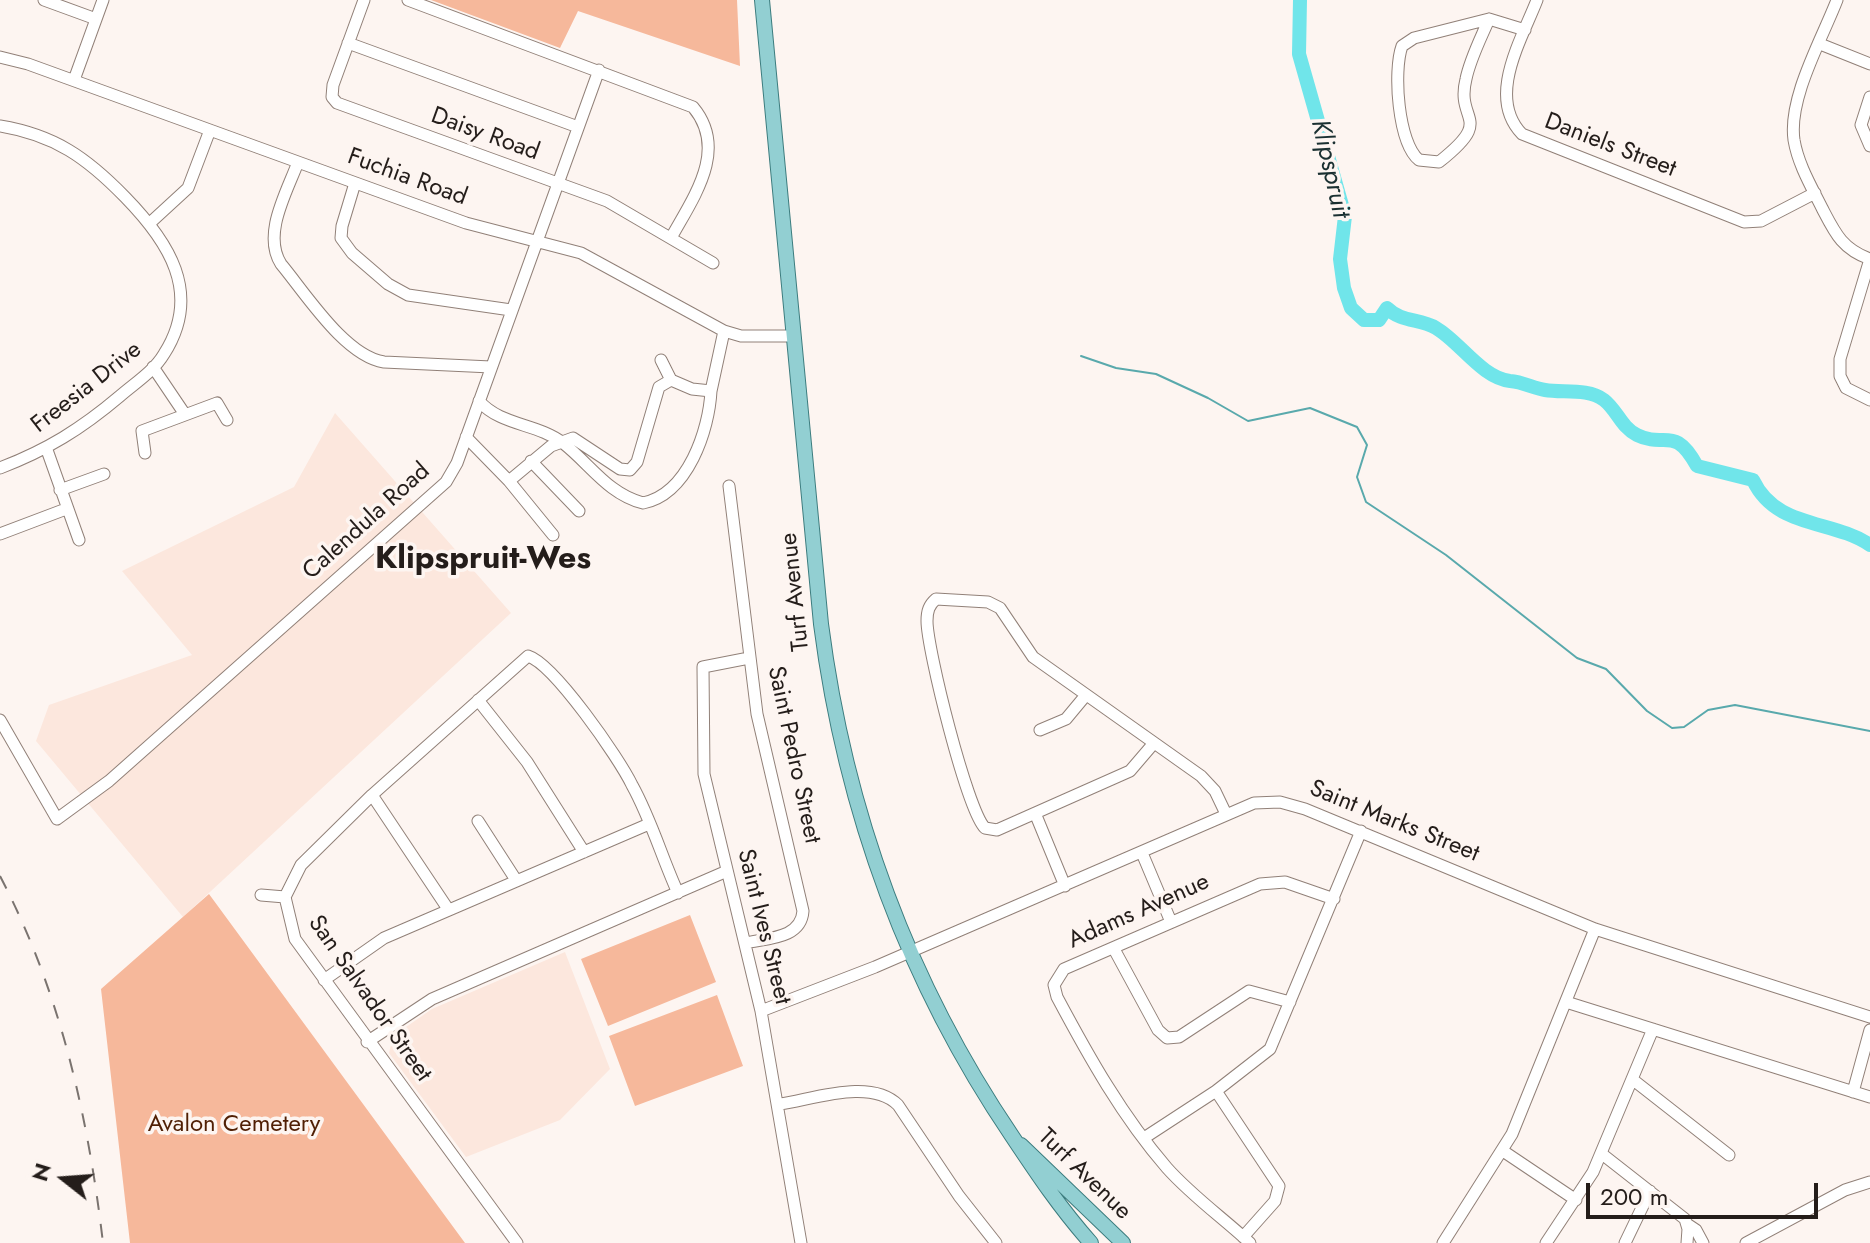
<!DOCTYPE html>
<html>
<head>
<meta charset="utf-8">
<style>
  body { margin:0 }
  #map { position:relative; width:1870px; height:1243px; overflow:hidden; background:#fdf5f1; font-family:Jost,sans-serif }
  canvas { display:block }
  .north { position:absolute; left:24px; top:1139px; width:80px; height:80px; -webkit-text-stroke:6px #fdf5f1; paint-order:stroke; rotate:287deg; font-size:22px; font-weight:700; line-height:32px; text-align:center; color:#241d1a }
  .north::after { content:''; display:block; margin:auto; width:28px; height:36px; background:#241d1a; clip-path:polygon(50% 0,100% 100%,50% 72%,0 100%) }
  .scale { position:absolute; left:1586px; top:1183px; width:232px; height:36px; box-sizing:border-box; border:4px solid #241d1a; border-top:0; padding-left:10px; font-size:24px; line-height:28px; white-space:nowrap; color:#241d1a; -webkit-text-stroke:6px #fdf5f1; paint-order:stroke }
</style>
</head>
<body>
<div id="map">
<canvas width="1870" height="1243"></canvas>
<div class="north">N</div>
<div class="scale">200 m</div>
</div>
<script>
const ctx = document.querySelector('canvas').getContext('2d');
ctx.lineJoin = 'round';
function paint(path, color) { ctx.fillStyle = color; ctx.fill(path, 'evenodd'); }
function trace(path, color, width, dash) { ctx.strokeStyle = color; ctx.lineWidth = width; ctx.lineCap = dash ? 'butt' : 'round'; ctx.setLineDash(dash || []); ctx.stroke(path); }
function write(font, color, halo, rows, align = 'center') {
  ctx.font = font + ' Jost,sans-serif'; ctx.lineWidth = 7; ctx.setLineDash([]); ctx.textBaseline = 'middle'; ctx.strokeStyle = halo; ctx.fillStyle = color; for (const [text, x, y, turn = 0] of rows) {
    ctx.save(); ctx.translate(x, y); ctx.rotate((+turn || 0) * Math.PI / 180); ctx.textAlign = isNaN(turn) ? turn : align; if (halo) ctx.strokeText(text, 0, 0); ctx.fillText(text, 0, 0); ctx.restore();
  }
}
paint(new Path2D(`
  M 335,413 L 511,613 L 183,917 L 36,741 L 49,705 L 192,655 L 122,571 L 294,487 Z
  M 565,952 L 610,1069 L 560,1120 L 466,1157 L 389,1053 L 393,1036 L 432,1009 Z`), '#fce7dd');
paint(new Path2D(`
  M 431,0 L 737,0 L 740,66 L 578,11 L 560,48 Z
  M 209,894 L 465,1243 L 130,1243 L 101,989 Z
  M 690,915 L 716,982 L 608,1026 L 581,959 Z
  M 717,995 L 743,1066 L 635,1106 L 609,1036 Z`), '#f6b89b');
trace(new Path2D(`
  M 1081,356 L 1116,368 L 1156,374 L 1208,398 L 1248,421 L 1310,408 L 1357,427 L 1367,445 L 1357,477 L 1366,502 L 1446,555 L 1577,658 L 1606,669 L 1647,711 L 1672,728 L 1684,727 L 1708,710 L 1735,705 L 1870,731`), '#59a9ac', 2);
trace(new Path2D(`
  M 1300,0 L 1299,54 L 1345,216 L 1340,259 L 1344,288 L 1351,308 L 1364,320 L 1379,320 L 1387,308 C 1402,323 1419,318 1436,328 C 1460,342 1482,378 1510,381 C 1523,382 1533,388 1545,390 C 1563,393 1588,388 1604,400 C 1617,410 1621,427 1637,435 C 1665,449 1674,424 1697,466 L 1753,480 C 1776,529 1832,519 1870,545`), '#70e5ea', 14);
const minor = new Path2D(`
  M 44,0 L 96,19
  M 364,0 L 333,85 L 332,97 L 337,103 L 607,201 L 713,263
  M 408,0 L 693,107 C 729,150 693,198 671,238
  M 1537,0 C 1522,39 1486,97 1522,134 L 1744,222 L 1761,221 L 1815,193
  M 1837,0 C 1822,39 1788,98 1794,140 C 1798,164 1811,186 1822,208 C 1835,233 1842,249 1870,259
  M 1489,19 C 1481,38 1470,59 1466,79 C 1455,123 1496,117 1439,162 L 1419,160 C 1398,143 1393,71 1402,46 L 1414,38 L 1489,19 L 1525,30
  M 348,43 L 578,127
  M 1820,44 L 1870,64
  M 0,57 L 28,64 L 466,223 L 581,253 L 724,331 L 741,336 L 794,336
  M 74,80 L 103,0
  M 1870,97 L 1861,125 L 1870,146
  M 0,126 C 55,135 87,158 125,197 C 168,241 203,293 164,354 C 154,371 135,383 120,396 C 81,429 47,450 0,468
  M 298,162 C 287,192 262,234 281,264 C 306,294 345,356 384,362 L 491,367
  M 355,183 L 342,226 L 341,238 L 352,253 L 388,284 L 408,295 L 511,310
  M 151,222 L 188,188 L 210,130
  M 1870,259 L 1840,359 L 1840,376 L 1846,388 L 1870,400
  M 661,360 L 671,380
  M 153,367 L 184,413
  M 479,401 C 501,426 537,423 563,443 C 590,464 608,494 643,503 C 688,494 709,430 711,391
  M 466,437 L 509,481 L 553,535
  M 47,450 L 79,540
  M 145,453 L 142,431 L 217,403 L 227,420
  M 531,461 L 579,511
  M 509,481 L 551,446 L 573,438 L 620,469 L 630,470 L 637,462 L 659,387 L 671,380 L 692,389 L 711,391 L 724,331
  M 729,486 L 757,714 L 803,911 C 801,939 767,938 745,943
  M 60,490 L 104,474
  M 0,534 L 66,509
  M 749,658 L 703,667 L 704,774 L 761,1011 L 801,1243
  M 478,700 L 527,762 L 584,852
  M 0,720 L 57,819 L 109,781 L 446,482 L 457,463 L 599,70
  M 1040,730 L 1066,719 L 1086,695
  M 1154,743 L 1130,771 L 997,830 L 985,828 C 967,810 927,649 927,621 C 927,611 929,605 936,599 L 988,602 L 1000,608 L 1033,657 L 1201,776 L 1215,791 L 1226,814
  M 372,795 L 448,909
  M 1035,813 L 1065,886
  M 478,821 L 516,880
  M 1142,853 L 1171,922
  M 261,895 L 285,897
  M 1114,949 L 1158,1030 L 1167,1038 L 1179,1037 L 1249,991 L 1290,1002
  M 324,980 L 384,938 L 649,824
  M 1566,1002 L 1870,1097
  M 761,1011 L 875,967 L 1254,803 L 1280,802 L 1305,809 L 1595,929 L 1870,1017
  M 367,1042 L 432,999 L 727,871
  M 1632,1079 L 1729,1155
  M 1216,1091 L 1279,1186 L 1275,1201 L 1243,1237
  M 1853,1092 L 1870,1030
  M 780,1104 C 814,1099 871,1078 898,1105 L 959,1196 L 996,1243
  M 1144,1138 L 1216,1091 L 1270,1049 L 1361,831
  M 1503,1151 L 1576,1200
  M 1602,1154 L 1685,1219 L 1688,1229 L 1687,1243
  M 1687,1224 L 1696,1230 L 1703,1243
  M 517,1243 L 295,939 L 285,897 L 301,865 L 372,795 L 528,656 C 554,664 619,758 632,785 C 651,819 662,858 678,893
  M 1250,1243 C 1223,1218 1192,1196 1167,1168 C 1122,1116 1089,1057 1057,997 L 1054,985 L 1064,969 L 1260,884 L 1285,882 L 1334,899
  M 1443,1243 L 1512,1134 L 1595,929
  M 1546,1243 L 1593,1172 L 1653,1029
  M 1625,1243 L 1650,1191
  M 1746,1243 L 1845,1190 L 1870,1182`);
const major = new Path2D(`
  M 762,0 L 821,624 C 845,810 907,981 1012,1136 C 1038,1175 1060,1208 1091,1243
  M 1021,1145 L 1123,1243`);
trace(minor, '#918078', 13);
trace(major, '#3c7c7e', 16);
trace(minor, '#fff', 11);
trace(major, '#92cfd2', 14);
trace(new Path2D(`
  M 0,876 C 60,991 88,1115 103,1243`), '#7a736f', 2, [14, 14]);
write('24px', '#241d1a', '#fdf5f1', [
  ["Daisy Road",485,135,20],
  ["Daniels Street",1610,146,21],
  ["Fuchia Road",407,178,20],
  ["Freesia Drive",87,388,-38],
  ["Calendula Road",367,522,-42],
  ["Turf Avenue",796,592,-96],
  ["Saint Pedro Street",793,755,78],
  ["Saint Marks Street",1394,822,22],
  ["Adams Avenue",1139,912,-24],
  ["Saint Ives Street",763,927,76],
  ["San Salvador Street",369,999,55],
  ["Turf Avenue",1084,1175,44]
]);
write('24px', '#501f04', '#fdf5f1', [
  ["Avalon Cemetery",234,1125]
]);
write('italic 26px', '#1a3031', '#fdf5f1', [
  ["Klipspruit",1329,169,77]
]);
write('bold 32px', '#241d1a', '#fdf5f1', [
  ["Klipspruit-Wes",483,560]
]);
</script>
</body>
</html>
